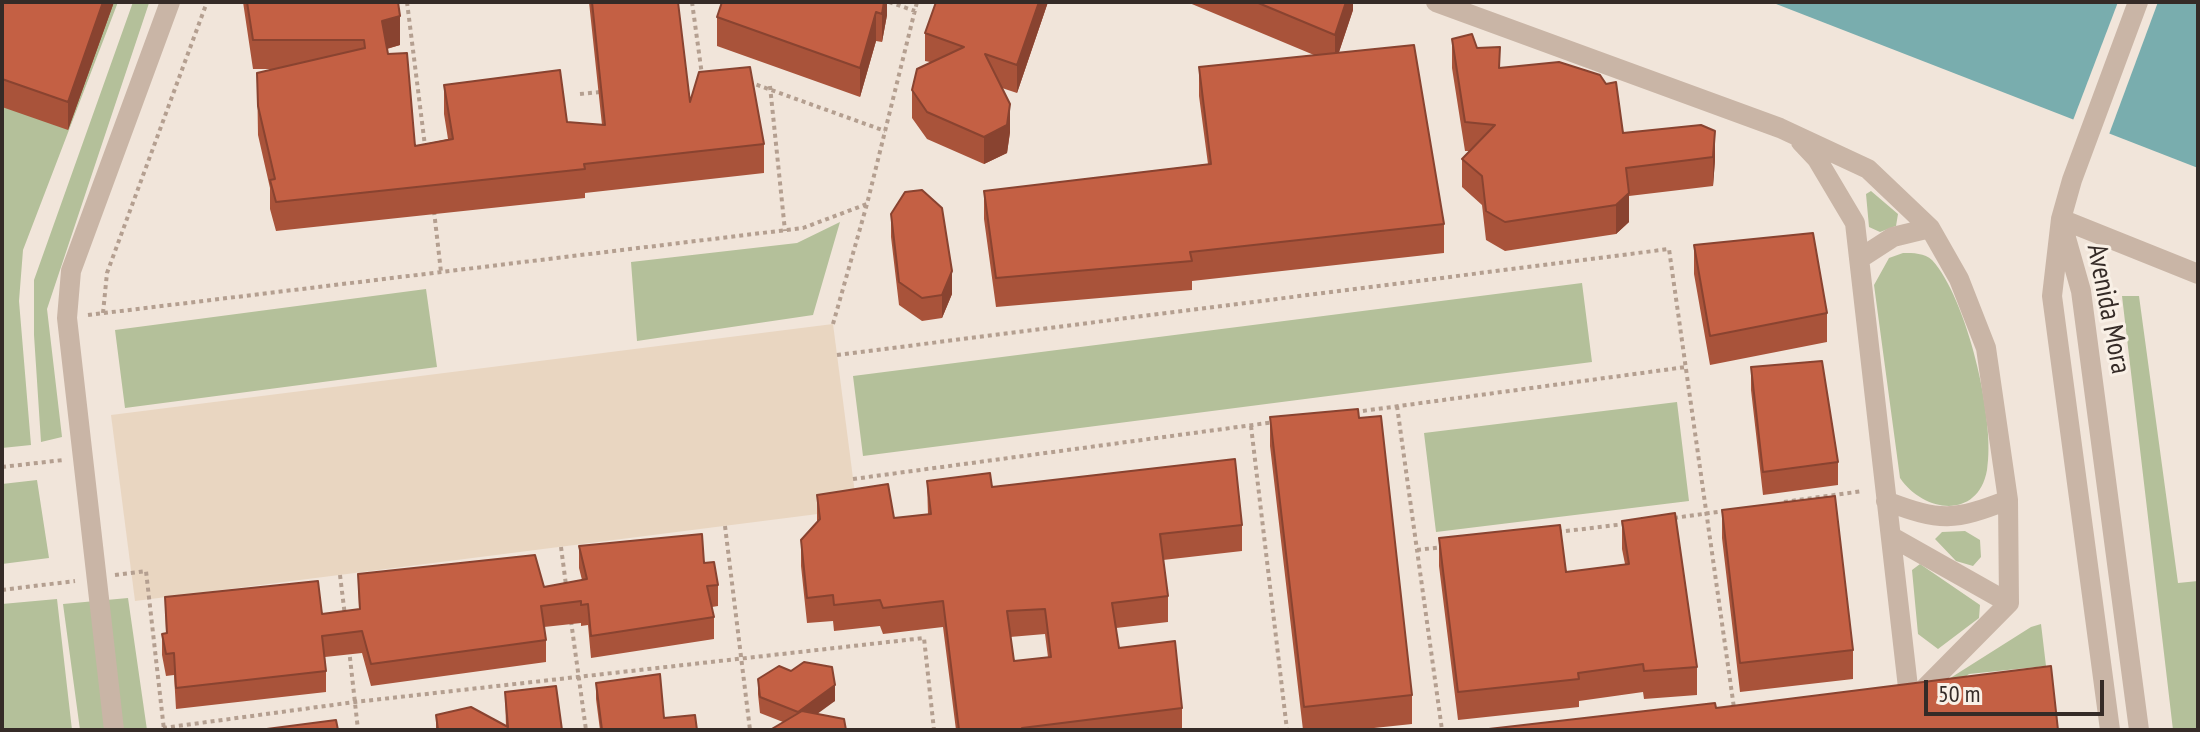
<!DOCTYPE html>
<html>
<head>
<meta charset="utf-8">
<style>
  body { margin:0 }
  #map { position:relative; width:2200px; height:732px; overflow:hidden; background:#f1e5da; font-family:"PT Sans Narrow",sans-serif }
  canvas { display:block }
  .frame { position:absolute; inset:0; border:4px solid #352b27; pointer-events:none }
  .scale { position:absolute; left:1924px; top:680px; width:180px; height:36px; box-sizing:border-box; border:4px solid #352b27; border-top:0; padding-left:10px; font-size:24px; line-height:28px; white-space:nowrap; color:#352b27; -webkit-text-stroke:6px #f9f0e6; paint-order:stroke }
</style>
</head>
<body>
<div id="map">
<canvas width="2200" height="732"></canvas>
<div class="frame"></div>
<div class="scale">50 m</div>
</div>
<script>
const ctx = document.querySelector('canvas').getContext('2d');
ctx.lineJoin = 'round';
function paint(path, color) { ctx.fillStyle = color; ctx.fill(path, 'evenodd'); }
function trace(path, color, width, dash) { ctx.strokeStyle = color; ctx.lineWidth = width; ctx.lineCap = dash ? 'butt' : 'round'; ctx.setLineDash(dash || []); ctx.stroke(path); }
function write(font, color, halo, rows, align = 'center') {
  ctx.font = font + ' "PT Sans Narrow",sans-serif'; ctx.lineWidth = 6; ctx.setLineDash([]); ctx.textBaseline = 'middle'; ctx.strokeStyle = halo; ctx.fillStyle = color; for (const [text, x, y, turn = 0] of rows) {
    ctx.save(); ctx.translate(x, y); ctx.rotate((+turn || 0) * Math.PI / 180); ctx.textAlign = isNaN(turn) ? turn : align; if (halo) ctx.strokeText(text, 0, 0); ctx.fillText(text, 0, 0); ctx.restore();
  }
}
paint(new Path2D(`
  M 2,2 L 118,2 L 23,250 L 19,301 L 31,445 L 2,448 Z
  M 133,2 L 149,3 L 47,309 L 62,437 L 41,442 L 34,335 L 34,280 Z
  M 1871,191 L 1898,214 L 1896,226 L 1880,232 L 1869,227 L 1866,194 Z
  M 840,222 L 813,315 L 637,341 L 631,262 L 797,243 Z
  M 1903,253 C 1913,253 1925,253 1932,260 C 1967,298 1996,421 1987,470 C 1978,520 1924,513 1900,478 L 1874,285 L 1889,258 Z
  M 1582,283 L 1592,362 L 863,456 L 853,376 Z
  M 426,289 L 437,367 L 125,408 L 115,330 Z
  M 2122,296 L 2139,296 L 2178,583 L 2198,581 L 2198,730 L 2173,730 Z
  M 1677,402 L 1689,501 L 1436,532 L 1424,433 Z
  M 37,480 L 49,558 L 2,564 L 2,484 Z
  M 1965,531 L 1980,540 L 1981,557 L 1973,566 L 1956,561 L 1935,539 L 1942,532 Z
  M 1920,564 L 1980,605 L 1979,618 L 1938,649 L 1918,634 L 1912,570 Z
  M 128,598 L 147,730 L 80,730 L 63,604 Z
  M 57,599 L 72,730 L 2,730 L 2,604 Z
  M 2041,624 L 2046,666 L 1969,674 L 1950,689 L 1944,682 L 2031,627 Z`), '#b4c09a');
paint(new Path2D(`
  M 833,324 L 857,509 L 135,601 L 111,415 Z`), '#e9d6c1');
paint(new Path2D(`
  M 1771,2 L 2198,2 L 2198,168 Z`), '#79adae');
paint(new Path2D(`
  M 2118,2 L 2158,2 L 2108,137 L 2072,123 Z`), '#f1e5da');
trace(new Path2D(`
  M 407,2 L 425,146
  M 692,2 L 702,75
  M 889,2 L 915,11
  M 749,82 L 885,131
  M 770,86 L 785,231
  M 580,94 L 601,92
  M 434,211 L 441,272
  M 103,313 L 107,273 L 207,2
  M 88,315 L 803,228 L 867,204
  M 833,324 L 867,204 L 917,2
  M 837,355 L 1669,249 L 1734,708
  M 1397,406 L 1442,730
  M 1355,412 L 1686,367
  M 1251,426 L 1287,730
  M 2,467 L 63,460
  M 853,479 L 1275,422
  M 1784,502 L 1863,491
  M 1674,518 L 1724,511
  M 725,526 L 750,730
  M 1558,532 L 1625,524
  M 561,547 L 566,585
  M 1417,550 L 1443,547
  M 115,575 L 146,571 L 164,730
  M 340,575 L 345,616
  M 2,590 L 75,581
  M 571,621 L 586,730
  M 349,649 L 358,730
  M 163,728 L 355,702 L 924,638 L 934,730`), '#b49f90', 4, [4, 4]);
trace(new Path2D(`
  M 1436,2 L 1780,128 L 1868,169 L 1930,228 L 1959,279 L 1986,348 L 2008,500 L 2009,603 L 1918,695 L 1909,695
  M 1801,142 L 1817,159 L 1855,223 L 1909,696
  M 2061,219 L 2198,274
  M 2064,231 L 2081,291 L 2139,730
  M 1859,259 L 1893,237 L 1930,228
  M 1886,501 C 1941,522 1954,521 2008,500
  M 1892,537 L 2009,603
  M 114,730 L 67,318 L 71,271 L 170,2
  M 2110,730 L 2052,296 L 2061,219 L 2072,180 L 2138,2`), '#c9b5a6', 20);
paint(new Path2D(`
  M 2,2 L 114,2 L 68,130 L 2,107 Z
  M 243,2 L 398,2 L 400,45 L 387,49 L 415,146 L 448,139 L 444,114 L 444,85 L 567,122 L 602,125 L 589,2 L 678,2 L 690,102 L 764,144 L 764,173 L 585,193 L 585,198 L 276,231 L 270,209 L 270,188 L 258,135 L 257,73 L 272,69 L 253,69 Z
  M 887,2 L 887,15 L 882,42 L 876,41 L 860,97 L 717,46 L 717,17 Z
  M 936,2 L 1048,2 L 1017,93 L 1002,88 L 1010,132 L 1007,153 L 984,164 L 927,139 L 912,118 L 912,90 L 930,62 L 925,61 L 925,33 Z
  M 1187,2 L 1353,2 L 1353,10 L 1339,52 L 1444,224 L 1444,253 L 1192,281 L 1192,290 L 996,307 L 984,219 L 984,191 L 1208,164 L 1199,96 L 1199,67 L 1314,55 Z
  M 1452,39 L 1477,48 L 1500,68 L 1623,133 L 1701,125 L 1715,160 L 1713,186 L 1629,196 L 1629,222 L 1616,234 L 1505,251 L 1486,240 L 1482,205 L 1462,187 L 1462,159 L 1469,151 L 1465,151 L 1452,68 Z
  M 891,214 L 952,294 L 942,318 L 922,321 L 899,305 L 891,237 Z
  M 1694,245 L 1827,313 L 1827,342 L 1710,365 L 1694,274 Z
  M 1751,367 L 1838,462 L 1838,485 L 1763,495 L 1751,390 Z
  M 1270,417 L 1412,695 L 1412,724 L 1355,730 L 1303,730 L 1270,446 Z
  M 927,481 L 992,487 L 1242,525 L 1242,551 L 1163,560 L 1168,596 L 1168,622 L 1116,628 L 1119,648 L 1182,708 L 1182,730 L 956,730 L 943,627 L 883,634 L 880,626 L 834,631 L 833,621 L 807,623 L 801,566 L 801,540 L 817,523 L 817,495 L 894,518 L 928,515 ZM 1045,634 L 1048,657 L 1014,661 L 1010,637 Z
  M 1722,510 L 1853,650 L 1853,679 L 1740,692 L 1722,538 Z
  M 1622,521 L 1697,667 L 1697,695 L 1644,699 L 1643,692 L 1579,701 L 1579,707 L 1458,720 L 1439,566 L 1439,538 L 1566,572 L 1625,564 L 1622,549 Z
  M 579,546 L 704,563 L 718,585 L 718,606 L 712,607 L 714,617 L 714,639 L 591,658 L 588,625 L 581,626 L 581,623 L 544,627 L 546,640 L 546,662 L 371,686 L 362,653 L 325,657 L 326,671 L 326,692 L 176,709 L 174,675 L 166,676 L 162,655 L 162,634 L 166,633 L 165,597 L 322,614 L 359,609 L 358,574 L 544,587 L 582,580 L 579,568 Z
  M 758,679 L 835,701 L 783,722 L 760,713 L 758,694 Z
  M 596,683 L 664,718 L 697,730 L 600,730 L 596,699 Z
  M 505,692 L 562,730 L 436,730 L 436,715 L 506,727 Z`), '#a9533a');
paint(new Path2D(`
  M 103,2 L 114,2 L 68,130 L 68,102 Z
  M 884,2 L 887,2 L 887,15 L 882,42 L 882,14 Z
  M 1039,2 L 1048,2 L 1017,93 L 1017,65 Z
  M 1346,2 L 1353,2 L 1353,10 L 1335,64 L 1335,35 Z
  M 876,12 L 876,41 L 860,97 L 860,68 Z
  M 400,16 L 400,45 L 382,50 L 382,21 Z
  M 1010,104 L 1010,132 L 1007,153 L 984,164 L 984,137 Z
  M 1715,131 L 1715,160 L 1713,186 L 1713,157 Z
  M 1629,193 L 1629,222 L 1616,234 L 1616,205 Z
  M 952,271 L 952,294 L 942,318 L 942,295 Z
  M 835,685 L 835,701 L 798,728 L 798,712 Z`), '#894330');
const building = new Path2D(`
  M 2,2 L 103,2 L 68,102 L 2,79 Z
  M 247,2 L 398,2 L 400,16 L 382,21 L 388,54 L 407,53 L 415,146 L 453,139 L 444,85 L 560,70 L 567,122 L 605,125 L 592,2 L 678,2 L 690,102 L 699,72 L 750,67 L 764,144 L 584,164 L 585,169 L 276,202 L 270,180 L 275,179 L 258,106 L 257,73 L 365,48 L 364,40 L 253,40 Z
  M 722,2 L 884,2 L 882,14 L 876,12 L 860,68 L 717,17 Z
  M 936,2 L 1039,2 L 1017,65 L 985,54 L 1010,104 L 1007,125 L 984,137 L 927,112 L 912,90 L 917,69 L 964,47 L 925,33 Z
  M 1256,2 L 1346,2 L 1335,35 Z
  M 1472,34 L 1477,48 L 1500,47 L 1499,68 L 1559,62 L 1600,75 L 1606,84 L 1616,82 L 1623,133 L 1701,125 L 1715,131 L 1713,157 L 1626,168 L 1629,193 L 1616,205 L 1505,222 L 1486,211 L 1482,176 L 1462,159 L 1495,125 L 1465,122 L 1452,39 Z
  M 1414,45 L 1444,224 L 1190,252 L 1192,261 L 996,278 L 984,191 L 1211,164 L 1199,67 Z
  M 922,190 L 942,208 L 952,271 L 942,295 L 922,298 L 899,282 L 891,214 L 905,192 Z
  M 1813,233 L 1827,313 L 1710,336 L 1694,245 Z
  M 1822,361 L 1838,462 L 1763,472 L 1751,367 Z
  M 1358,409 L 1359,418 L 1381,416 L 1412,695 L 1304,707 L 1270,417 Z
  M 1235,459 L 1242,525 L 1160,534 L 1168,596 L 1112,603 L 1119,648 L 1175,641 L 1182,708 L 1022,728 L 1022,730 L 959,730 L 943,601 L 883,608 L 880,600 L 834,605 L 833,595 L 807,598 L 801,540 L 820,519 L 817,495 L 888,484 L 894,518 L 931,514 L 927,481 L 990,473 L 992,487 ZM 1045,609 L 1051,657 L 1014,661 L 1007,611 Z
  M 1835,496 L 1853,650 L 1740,663 L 1722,510 Z
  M 1675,513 L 1697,667 L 1644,671 L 1643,664 L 1578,673 L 1579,679 L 1458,692 L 1439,538 L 1560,525 L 1566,572 L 1629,564 L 1622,521 Z
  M 702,534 L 704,563 L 714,562 L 718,585 L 707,586 L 714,617 L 591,636 L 588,604 L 581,605 L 581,601 L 541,606 L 546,640 L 371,664 L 362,631 L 322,636 L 326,671 L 176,688 L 174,653 L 166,654 L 162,634 L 167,633 L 165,597 L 318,581 L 322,614 L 360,609 L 358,574 L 535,555 L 544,587 L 587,579 L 579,546 Z
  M 804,662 L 832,667 L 835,685 L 798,712 L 760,697 L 758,679 L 779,666 L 791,671 Z
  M 2051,666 L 2058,730 L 1480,730 L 1715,703 L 1716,708 Z
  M 660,674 L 664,718 L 695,715 L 697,730 L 602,730 L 596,683 Z
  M 556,686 L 562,730 L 438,730 L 436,715 L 471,707 L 508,727 L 505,692 Z
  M 802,711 L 844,719 L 846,730 L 770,730 Z
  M 336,720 L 338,730 L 259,730 Z`);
paint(building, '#c46044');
trace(building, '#894330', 2);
write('28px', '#352b27', '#f9f0e6', [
  ["Avenida Mora",2108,309,79]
]);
</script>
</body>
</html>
